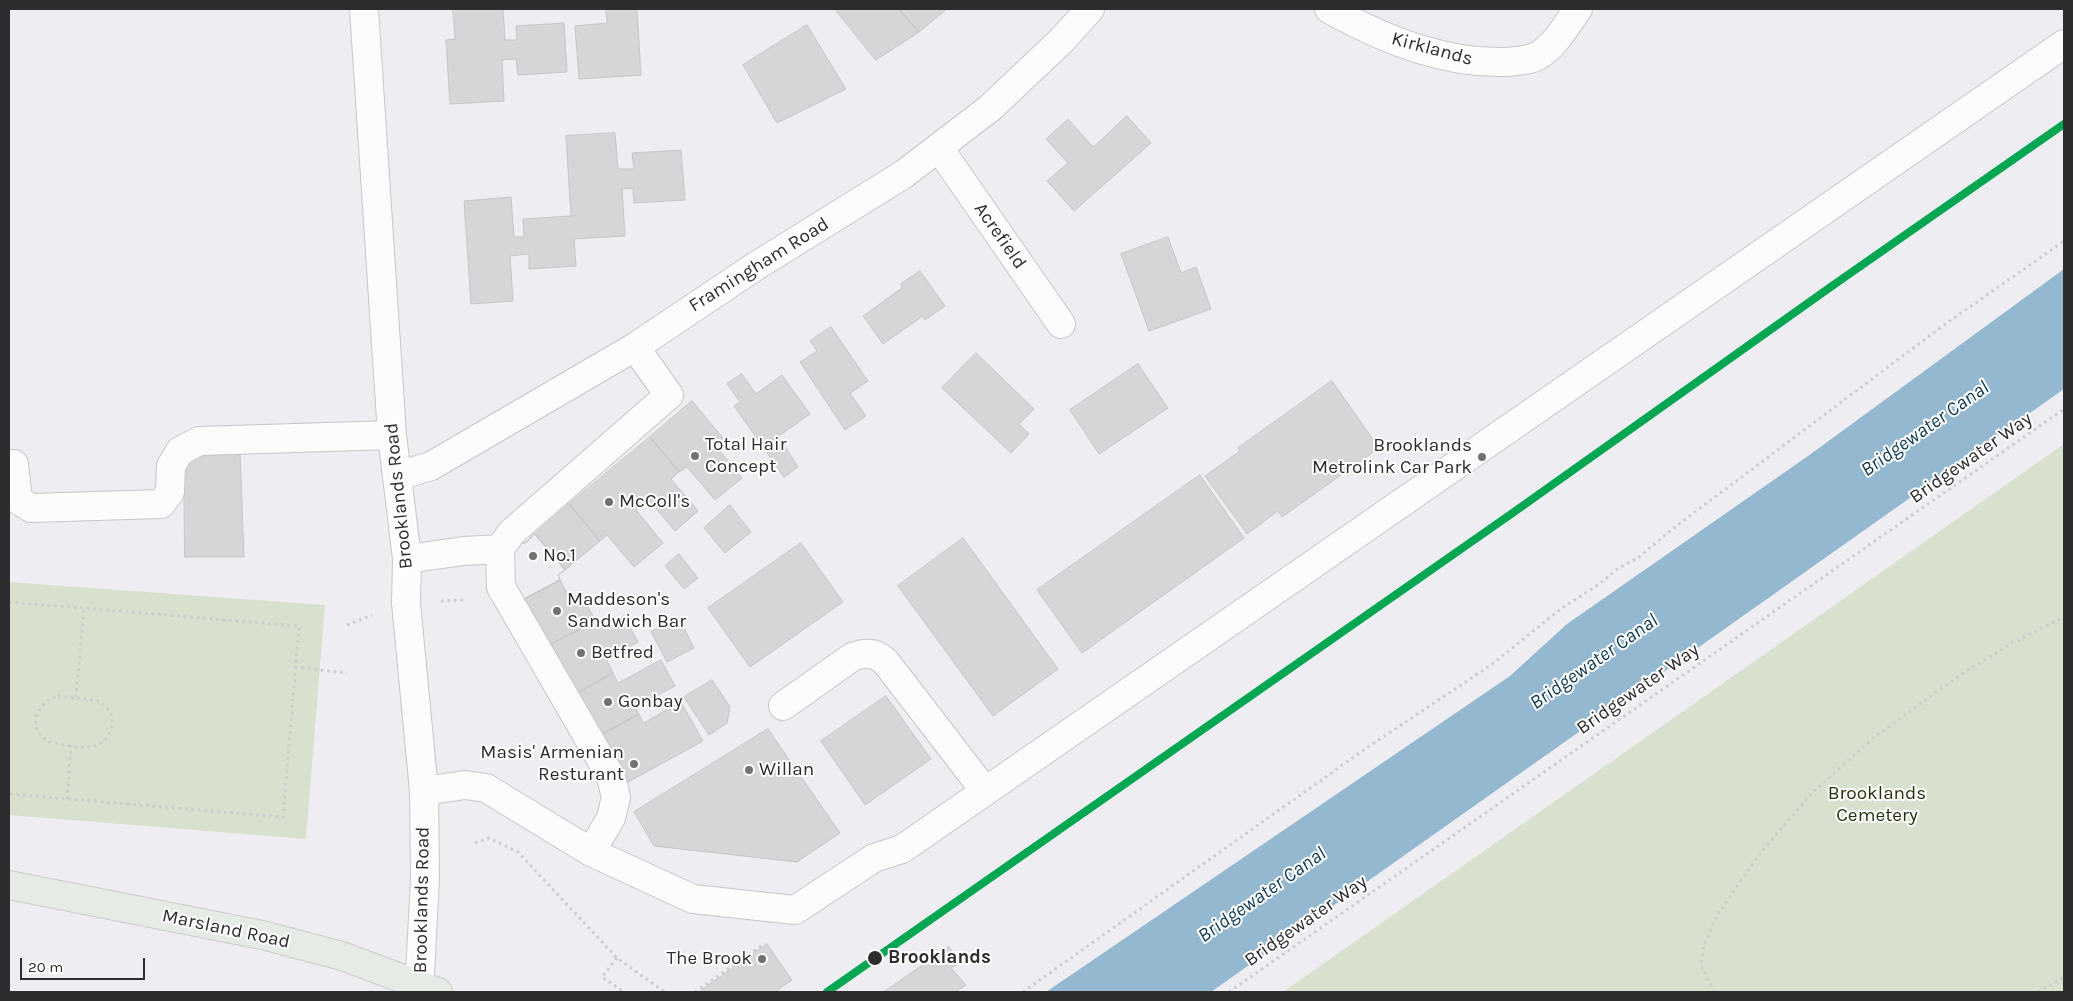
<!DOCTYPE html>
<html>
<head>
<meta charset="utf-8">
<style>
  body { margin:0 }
  #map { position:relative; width:2073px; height:1001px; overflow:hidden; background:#eeeef2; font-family:Karla,sans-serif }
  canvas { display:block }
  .frame { position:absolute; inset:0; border:10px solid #2d2d30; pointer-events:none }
  .scale { position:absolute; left:20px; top:958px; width:125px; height:22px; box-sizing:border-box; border:2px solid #2d2d30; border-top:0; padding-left:6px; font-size:15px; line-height:18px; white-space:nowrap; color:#2d2d30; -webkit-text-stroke:4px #fff; paint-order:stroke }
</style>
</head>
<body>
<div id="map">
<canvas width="2073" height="1001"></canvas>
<div class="frame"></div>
<div class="scale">20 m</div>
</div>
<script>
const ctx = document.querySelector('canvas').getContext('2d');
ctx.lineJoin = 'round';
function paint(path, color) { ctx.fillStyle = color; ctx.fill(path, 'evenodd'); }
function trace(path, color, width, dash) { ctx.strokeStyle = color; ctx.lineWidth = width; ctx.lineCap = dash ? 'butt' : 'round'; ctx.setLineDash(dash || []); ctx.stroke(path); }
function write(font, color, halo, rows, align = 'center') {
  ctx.font = font + ' Karla,sans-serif'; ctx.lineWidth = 4; ctx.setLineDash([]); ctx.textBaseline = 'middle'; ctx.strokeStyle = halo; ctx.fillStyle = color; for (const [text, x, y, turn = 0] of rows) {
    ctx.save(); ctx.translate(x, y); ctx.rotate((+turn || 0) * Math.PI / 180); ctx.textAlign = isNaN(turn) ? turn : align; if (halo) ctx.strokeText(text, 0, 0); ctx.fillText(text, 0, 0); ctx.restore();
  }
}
paint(new Path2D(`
  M 2064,444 L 2064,992 L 1283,992 Z
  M 9,582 L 325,605 L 306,839 L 9,815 Z`), '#d8e1ce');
paint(new Path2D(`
  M 2064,269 L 2064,389 L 1211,992 L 1046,992 L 1510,676 L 1567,624 L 1808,456 Z`), '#93b8d0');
const building = new Path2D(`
  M 453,9 L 503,9 L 505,40 L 517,40 L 516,26 L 564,23 L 567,72 L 518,75 L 516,59 L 502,60 L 504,101 L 450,104 L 446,40 L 455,39 Z
  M 606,9 L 637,9 L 641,75 L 579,79 L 575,26 L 607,23 Z
  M 835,9 L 899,9 L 919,32 L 876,60 Z
  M 899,9 L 947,9 L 919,32 Z
  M 807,25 L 846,89 L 777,123 L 743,65 Z
  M 1127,116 L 1151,143 L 1074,211 L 1047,181 L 1068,163 L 1046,139 L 1068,119 L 1093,147 Z
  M 615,133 L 618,169 L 634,169 L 632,153 L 681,150 L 685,200 L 634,203 L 633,188 L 622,189 L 625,236 L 574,239 L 576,266 L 529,269 L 529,254 L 510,256 L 513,301 L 471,304 L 464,201 L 511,197 L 514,237 L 524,237 L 523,219 L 571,216 L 566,136 Z
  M 1168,237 L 1181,273 L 1196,267 L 1211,309 L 1149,331 L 1121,254 Z
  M 920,271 L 945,306 L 925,320 L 923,316 L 883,344 L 863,316 L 902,288 L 901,284 Z
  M 831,327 L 868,381 L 850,393 L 866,416 L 845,430 L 800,362 L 817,351 L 810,341 Z
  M 976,353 L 1034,409 L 1019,424 L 1029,434 L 1011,453 L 942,388 Z
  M 1138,364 L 1168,408 L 1099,454 L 1070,410 Z
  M 742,374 L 756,394 L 782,375 L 810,414 L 763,447 L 734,406 L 740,402 L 727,384 Z
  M 1332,381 L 1379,448 L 1282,517 L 1278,511 L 1247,534 L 1205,476 L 1240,451 L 1238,448 Z
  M 692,401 L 723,438 L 715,445 L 742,478 L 715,500 L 687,467 L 679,472 L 650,437 Z
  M 778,436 L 798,467 L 784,477 L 763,447 Z
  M 650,437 L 679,472 L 671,479 L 698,511 L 675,531 L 648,499 L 636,510 L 663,543 L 634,567 L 607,535 L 600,541 L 569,504 Z
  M 184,452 L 240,454 L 244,557 L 185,557 Z
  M 1200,475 L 1244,538 L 1082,653 L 1037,590 Z
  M 569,504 L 600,541 L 565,570 L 535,534 Z
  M 730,505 L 751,532 L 725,553 L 704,528 Z
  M 535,534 L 565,570 L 558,575 L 560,580 L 519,602 L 505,588 L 515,542 L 525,543 Z
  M 535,534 L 565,570 L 558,575 L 560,580 L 519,602 L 505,588 L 515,542 L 525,543 Z
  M 963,538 L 1058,669 L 993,716 L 898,586 Z
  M 801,543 L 843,602 L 750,667 L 708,608 Z
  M 679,554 L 698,578 L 684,589 L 665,566 Z
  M 560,580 L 567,593 L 583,598 L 596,621 L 543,648 L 519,602 Z
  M 624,616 L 638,642 L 606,659 L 613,673 L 570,697 L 543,648 L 596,621 L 600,629 Z
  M 679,618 L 694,648 L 667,662 L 651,632 Z
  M 661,660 L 675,686 L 634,707 L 639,714 L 593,739 L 570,697 L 613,673 L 618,683 Z
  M 712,680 L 730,707 L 727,723 L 709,735 L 684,697 Z
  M 886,696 L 931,759 L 865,805 L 821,741 Z
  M 681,702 L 703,741 L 619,787 L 593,739 L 639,714 L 643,723 Z
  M 768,729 L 840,833 L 797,862 L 654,846 L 634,812 Z
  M 767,944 L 792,980 L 775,992 L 699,992 Z
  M 949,947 L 960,962 L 951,968 L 966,985 L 955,992 L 884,992 Z`);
paint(building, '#d6d5d7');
trace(building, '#c5c4c6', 1);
const minor = new Path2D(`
  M 364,9 L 392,435 L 407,559 L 406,603 L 424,791 L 425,879 L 419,992
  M 1329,9 C 1382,39 1443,64 1506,62 C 1516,61 1530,61 1539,55 C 1556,45 1566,25 1578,9
  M 939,148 L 1061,324
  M 14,464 L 18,500 L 31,508 L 161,504 L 170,492 L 171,466 L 180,451 L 199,441 L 392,435
  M 398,476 L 431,466 L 635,347 L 756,266 L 904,174 L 990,108 L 1061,41 L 1090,9
  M 407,559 L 464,551 L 500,549
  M 783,706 L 852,657 C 865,652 874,652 885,661 L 985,791
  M 424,791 L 465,785 L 486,788 L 591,852 L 693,899 L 795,910 L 874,858 L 902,849 L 2064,44
  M 591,852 L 611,818 L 616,797 L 611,777 L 501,587 L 500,549 L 511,533 L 669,395 L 635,347`);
const major = new Path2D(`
  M 9,885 L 262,935 L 342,956 L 438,992`);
trace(minor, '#c6c6ca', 30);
trace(major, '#cbcbcd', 30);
trace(new Path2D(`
  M 441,601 L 463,600
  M 9,602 L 299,626 L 283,817 L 9,794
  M 347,625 L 372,615
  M 295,667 L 347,673
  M 58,696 L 100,701 C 110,710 116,719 110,731 C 108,737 103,743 98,745 C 89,750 53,745 45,739 C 26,726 39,700 58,696 Z
  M 76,697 L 84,609
  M 67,799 L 71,745
  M 475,843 L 489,838 L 518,852 L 617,958 L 665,992
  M 617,958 L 602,977 L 624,992
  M 695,992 L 764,944
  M 1023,992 L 1365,749 L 1491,665 L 1562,608 L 1598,585 L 1620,567 L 1638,558 L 1671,530 L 1944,325 L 2064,241
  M 1229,992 L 2064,409
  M 1714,992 L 1701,965 L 1704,945 L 1717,915 L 1759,855 L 1812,793 L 1872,739 L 1960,675 L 2012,643 L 2064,617
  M 2038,992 L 2064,977`), '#ccccce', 3, [2.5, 4]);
trace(minor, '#fcfcfd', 28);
trace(major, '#e6ebe5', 28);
trace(new Path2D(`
  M 827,992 L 1514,512 L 1832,286 L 2064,124`), '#00a651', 8);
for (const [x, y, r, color] of [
  [695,456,5,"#717174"],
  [1482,457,5,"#717174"],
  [609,502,5,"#717174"],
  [533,556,5,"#717174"],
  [557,611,5,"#717174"],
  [581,653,5,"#717174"],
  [608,702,5,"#717174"],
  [634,764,5,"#717174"],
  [749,770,5,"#717174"],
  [875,958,8,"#2d2d30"],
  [762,959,5,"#717174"]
]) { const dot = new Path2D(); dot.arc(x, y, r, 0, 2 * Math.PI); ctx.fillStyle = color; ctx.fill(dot); trace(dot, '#fff', 2); }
write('19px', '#2d2d30', '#fff', [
  ["Kirklands",1432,49,15],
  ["Acrefield",1000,236,55],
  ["Framingham Road",759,265,-32],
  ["Bridgewater Way",1971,458,-35],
  ["Brooklands Road",399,496,-96],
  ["Bridgewater Way",1638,689,-35],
  ["Brooklands Road",422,900,-89],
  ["Bridgewater Way",1306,921,-35],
  ["Marsland Road",226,929,12]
]);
write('19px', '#2d2d30', '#fff', [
  ["Total Hair",705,445],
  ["Concept",705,467],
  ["Brooklands",1472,446,"right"],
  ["Metrolink Car Park",1472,468,"right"],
  ["McColl's",619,502],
  ["No.1",543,556],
  ["Maddeson's",567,600],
  ["Sandwich Bar",567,622],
  ["Betfred",591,653],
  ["Gonbay",618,702],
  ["Masis' Armenian",624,753,"right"],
  ["Resturant",624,775,"right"],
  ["Willan",759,770],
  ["The Brook",752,959,"right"]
], 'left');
write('19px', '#25330d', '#fff', [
  ["Brooklands",1877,794],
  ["Cemetery",1877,816]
]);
write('bold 19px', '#2d2d30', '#fff', [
  ["Brooklands",888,958]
], 'left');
write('italic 20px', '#0d3a51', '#fff', [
  ["Bridgewater Canal",1925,429,-35],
  ["Bridgewater Canal",1594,662,-35],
  ["Bridgewater Canal",1262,895,-35]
]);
</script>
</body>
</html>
